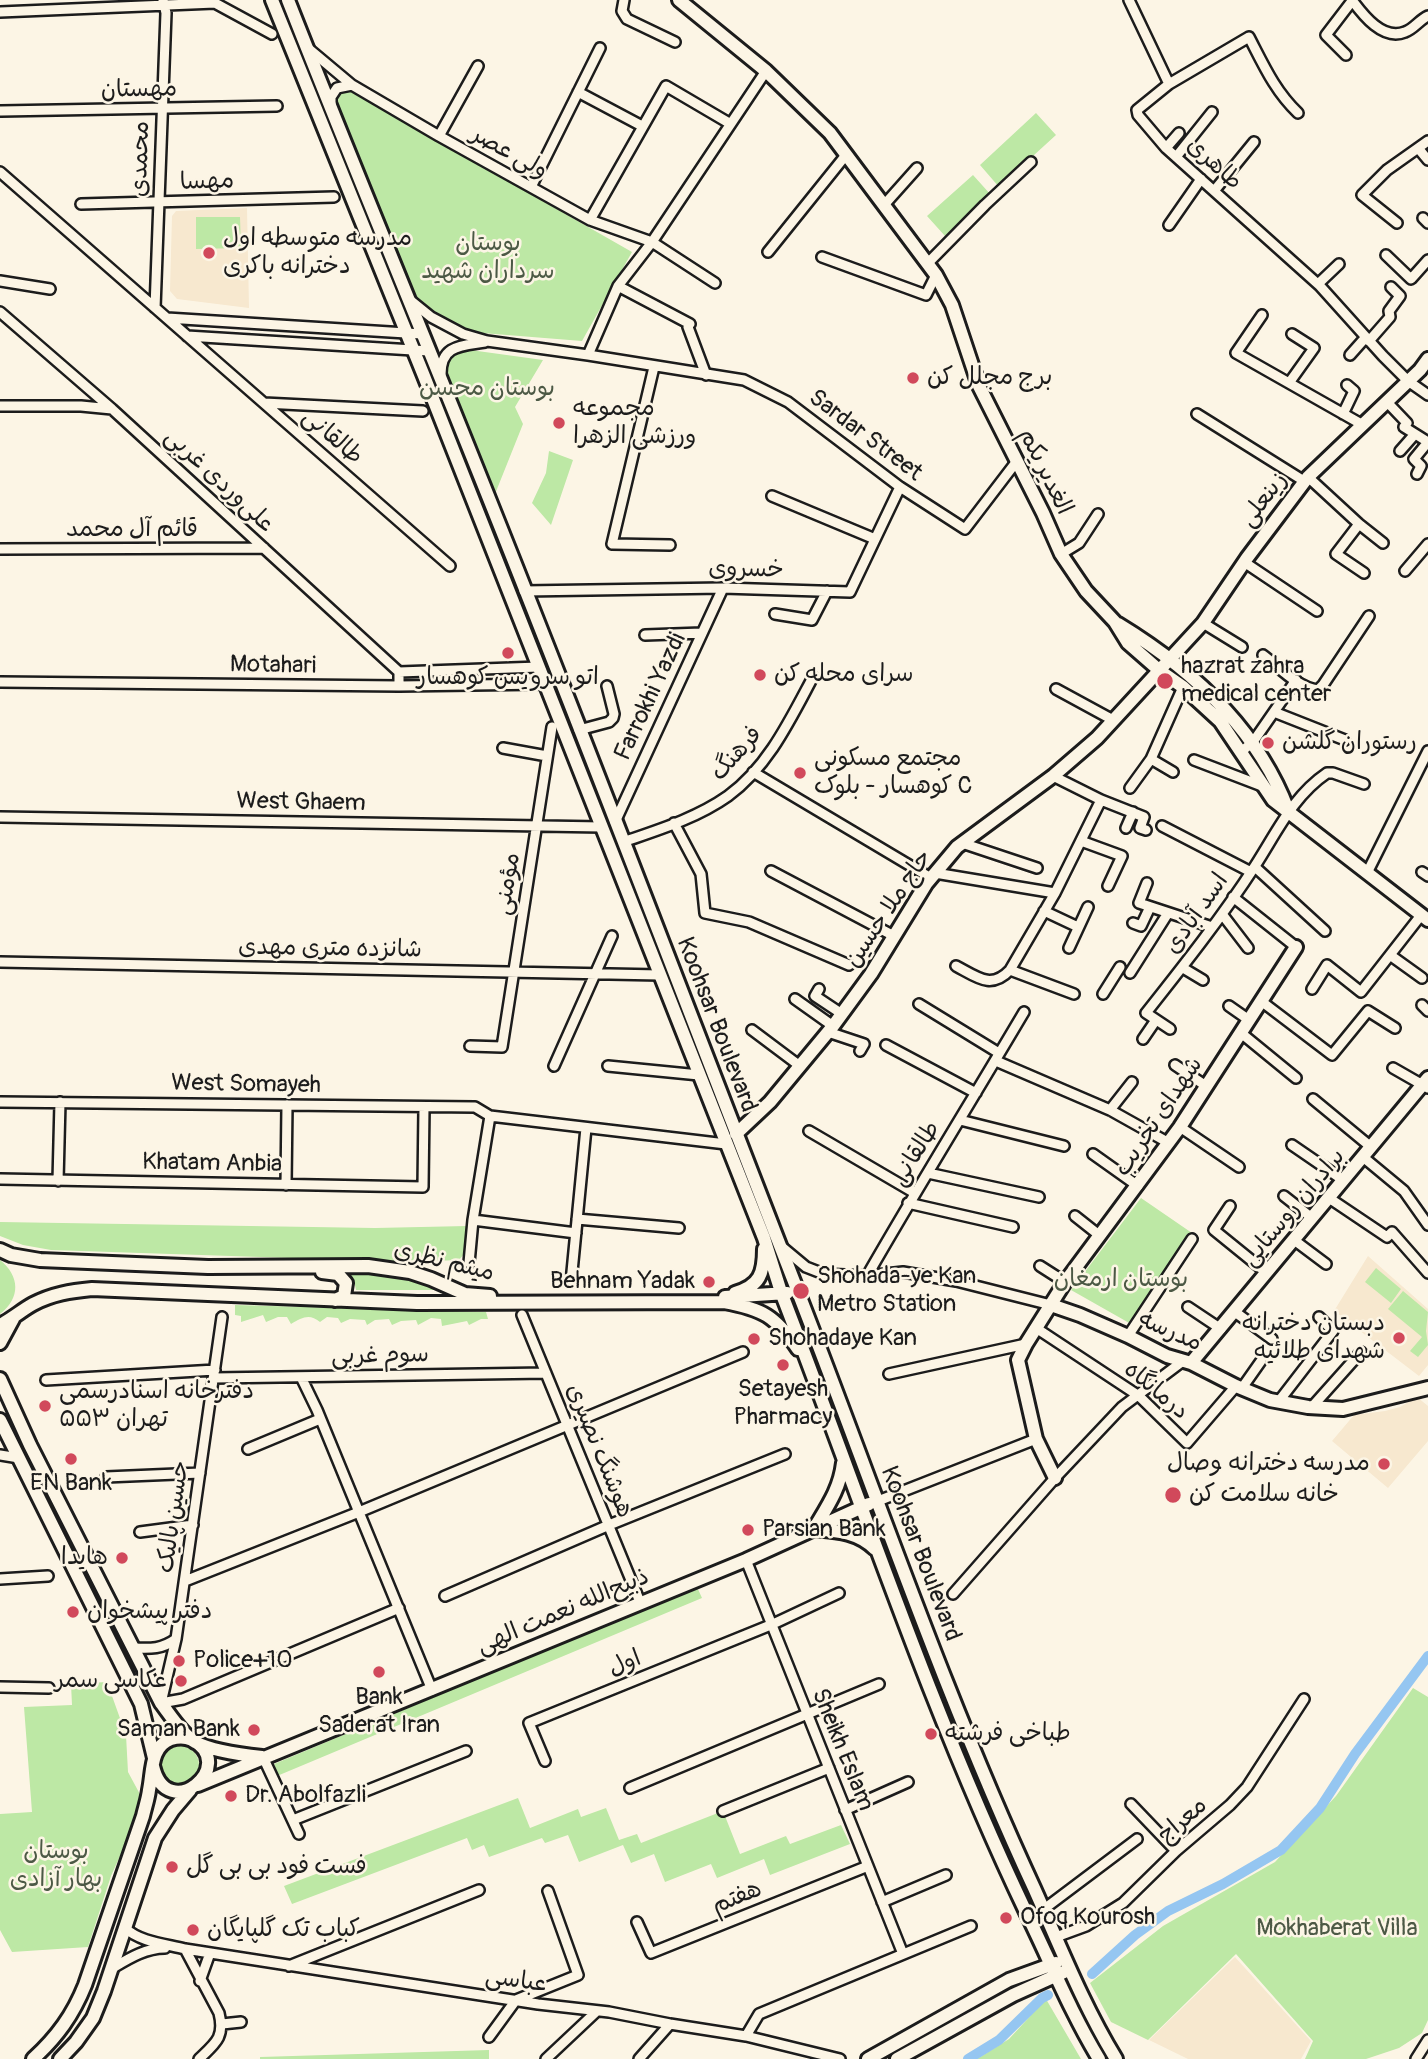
<!DOCTYPE html>
<html>
<head>
<meta charset="utf-8">
<style>
  body { margin:0 }
  canvas { display:block; background:#fcf5e5 }
</style>
</head>
<body>
<canvas width="1428" height="2059"></canvas>
<script>
const ctx = document.querySelector('canvas').getContext('2d');
ctx.lineJoin = 'round';
function paint(path, color) { ctx.fillStyle = color; ctx.fill(path, 'evenodd'); }
function trace(path, color, width, dash) { ctx.strokeStyle = color; ctx.lineWidth = width; ctx.lineCap = dash ? 'butt' : 'round'; ctx.setLineDash(dash || []); ctx.stroke(path); }
function write(font, color, halo, rows, align = 'center') {
  ctx.font = font + ' Pangolin,"Playpen Sans Arabic",sans-serif'; ctx.lineWidth = 5; ctx.setLineDash([]); ctx.textBaseline = 'middle'; ctx.strokeStyle = halo; ctx.fillStyle = color; for (const [text, x, y, turn = 0] of rows) {
    ctx.save(); ctx.translate(x, y); ctx.rotate((+turn || 0) * Math.PI / 180); ctx.textAlign = isNaN(turn) ? turn : align; if (halo) ctx.strokeText(text, 0, 0); ctx.fillText(text, 0, 0); ctx.restore();
  }
}
paint(new Path2D(`
  M 247,208 L 249,308 L 177,299 L 170,291 L 172,216 L 176,211 Z
  M 1368,1256 L 1428,1309 L 1428,1365 L 1419,1376 L 1334,1311 Z
  M 1417,1397 L 1428,1406 L 1428,1441 L 1388,1488 L 1332,1441 L 1354,1415 L 1385,1411 L 1400,1407 Z
  M 1235,1957 L 1311,2041 L 1301,2059 L 1188,2059 L 1149,2040 Z`), '#f7e8cf');
paint(new Path2D(`
  M 348,90 L 632,252 L 582,341 L 482,333 L 465,331 L 450,324 L 424,307 L 417,297 L 355,157 L 335,106 C 334,96 337,91 348,90 Z
  M 1036,113 L 1056,135 L 999,187 L 980,165 Z
  M 973,175 L 991,195 L 945,236 L 927,216 Z
  M 240,217 L 241,248 L 196,249 L 196,217 Z
  M 463,349 L 543,360 L 515,407 L 523,424 L 495,494 L 447,380 L 443,366 L 451,353 Z
  M 549,451 L 573,460 L 551,525 L 532,503 L 546,473 Z
  M 1141,1198 L 1192,1233 L 1131,1324 L 1071,1290 Z
  M 0,1222 L 375,1228 L 467,1226 L 464,1254 L 459,1260 L 411,1262 L 51,1250 L 23,1245 L 0,1236 Z
  M 0,1260 C 20,1276 21,1298 0,1314 Z
  M 1376,1268 L 1401,1289 L 1391,1303 L 1365,1282 Z
  M 322,1270 C 364,1272 403,1274 442,1290 L 356,1290 C 353,1269 340,1271 322,1270 Z
  M 1403,1291 L 1428,1312 L 1426,1331 L 1428,1345 L 1418,1357 L 1410,1351 L 1422,1337 L 1388,1309 Z
  M 235,1305 L 486,1312 L 488,1319 L 481,1319 L 469,1325 L 467,1321 L 442,1326 L 441,1319 L 431,1318 L 418,1325 L 416,1320 L 401,1321 L 392,1325 L 389,1319 L 375,1320 L 367,1325 L 365,1320 L 350,1319 L 341,1323 L 338,1318 L 327,1317 L 320,1322 C 309,1313 302,1318 291,1324 L 287,1317 L 278,1317 L 266,1322 L 263,1315 L 241,1322 L 241,1316 L 235,1315 Z
  M 697,1587 L 702,1598 L 277,1776 L 274,1764 Z
  M 107,1682 L 126,1735 L 128,1772 L 142,1798 L 129,1836 L 111,1876 L 88,1947 L 12,1952 L 0,1930 L 0,1814 L 32,1812 L 24,1707 L 72,1705 L 71,1684 Z
  M 1413,1688 L 1428,1697 L 1428,2020 L 1422,2033 L 1399,2048 L 1366,2059 L 1305,2059 L 1313,2041 L 1236,1954 L 1148,2040 L 1111,2022 L 1090,1983 L 1163,1926 L 1275,1862 L 1336,1796 Z
  M161 1765a19 19 0 1 1 38 0a19 19 0 1 1-38 0Z
  M 518,1798 L 530,1828 L 578,1809 L 581,1817 L 606,1808 L 619,1840 L 637,1834 L 641,1843 L 723,1811 L 740,1854 L 786,1836 L 790,1844 L 841,1825 L 850,1844 L 770,1875 L 764,1859 L 717,1878 L 711,1864 L 665,1882 L 654,1854 L 631,1863 L 623,1845 L 579,1862 L 568,1835 L 545,1843 L 542,1838 L 489,1857 L 484,1845 L 472,1850 L 467,1838 L 292,1904 L 284,1886 Z
  M 1046,1999 L 1081,2059 L 977,2059 L 1009,2039 Z
  M 489,2050 L 489,2059 L 260,2059 L 260,2057 Z`), '#bde8a5');
trace(new Path2D(`
  M 1092,1974 L 1135,1935 L 1168,1911 L 1223,1884 L 1281,1850 L 1320,1808 L 1355,1754 L 1428,1656
  M 968,2059 L 999,2040 L 1042,1998 L 1048,1995`), '#95c6f1', 10);
const street = new Path2D(`
  M 624,0 L 622,11 L 627,19 L 675,42
  M 1129,0 L 1169,84
  M 1352,0 C 1363,15 1383,41 1405,32 C 1414,29 1419,20 1428,16
  M 0,12 L 215,3 L 272,34
  M 309,49 L 352,85 L 439,136 L 590,220 L 652,242 L 715,283
  M 1346,55 L 1326,35 L 1352,1
  M 578,92 L 642,126
  M 331,105 L 331,97 L 337,88 L 352,85
  M 1,111 L 277,106
  M 1298,113 C 1275,91 1264,66 1249,37 L 1169,84 L 1137,110 L 1138,115 L 1166,148 L 1320,286 L 1383,356 L 1408,381 L 1428,395
  M 439,136 L 478,66
  M 1166,148 L 1179,133
  M 1418,148 L 1428,160
  M 1176,157 L 1212,112
  M 0,172 L 450,566
  M 531,187 L 600,48
  M 1214,191 L 1254,142
  M 81,204 L 334,197
  M 884,205 L 917,168
  M 1423,218 L 1428,223
  M 590,220 L 666,86 L 729,123
  M 1397,223 L 1362,195 L 1387,170 L 1428,141
  M 1169,225 L 1201,179
  M 768,252 L 846,155
  M 1386,255 L 1411,279 L 1428,260
  M 822,257 L 926,295 L 936,275
  M 927,264 L 985,205 L 1031,162
  M 0,281 L 50,289
  M 1318,284 L 1339,264
  M 618,286 L 690,324
  M 410,300 L 431,317 L 463,334 L 487,341 L 588,355 L 744,380 L 788,402 L 900,487 L 965,529 L 1017,461
  M 155,308 L 166,13 L 163,0
  M 0,312 L 112,409 L 399,672 L 399,686
  M 1262,315 L 1236,353 L 1363,425
  M 167,318 L 422,334
  M 688,327 L 706,375
  M 187,336 L 429,351
  M 1369,341 L 1390,317 L 1389,311 L 1400,296 L 1391,287
  M 588,355 L 618,286 L 652,242 L 766,71
  M 1350,355 L 1366,337
  M 654,367 L 612,544 L 670,545
  M 441,374 C 441,345 461,346 485,342
  M 1289,383 L 1314,348 L 1292,334
  M 1387,402 L 1407,423 L 1404,427 L 1428,442 L 1414,459 L 1421,466 L 1417,474
  M 264,403 L 423,411
  M 0,406 L 81,406 L 112,409
  M 1197,414 L 1304,481
  M 1343,414 L 1354,391 L 1347,385
  M 1400,451 L 1415,434
  M 1308,477 L 1359,524 L 1383,543
  M 772,496 L 875,539
  M 1359,524 L 1336,554 L 1364,573
  M 0,549 L 264,548
  M 1061,554 L 1079,543 L 1098,514
  M 1244,562 L 1317,611
  M 1405,571 L 1428,544
  M 524,591 L 723,588 L 850,592 L 900,487
  M 775,614 L 812,620 L 827,591
  M 1203,623 L 1242,647
  M 645,635 L 702,633
  M 1263,655 C 1279,667 1298,688 1318,690 L 1323,685 L 1369,616
  M 399,672 L 539,667
  M 0,682 L 399,686 L 546,684
  M 1056,689 L 1113,720
  M 1274,712 L 1345,740
  M 579,730 L 609,722 L 613,718 L 614,714 L 607,686
  M 503,748 L 547,756
  M 1242,751 L 1253,742 L 1296,680
  M 1151,759 L 1173,772
  M 1194,760 L 1262,786
  M 753,772 L 931,878
  M 1053,776 L 1101,800 L 1144,817 L 1140,828 L 1146,830
  M 1130,788 L 1151,759 L 1183,687
  M 0,817 L 602,827
  M 615,822 L 723,588
  M 674,823 L 701,874 L 705,913 L 749,922 L 849,965
  M 1162,826 L 1251,872
  M 1126,828 L 1133,812
  M 1081,841 L 1122,856 L 1108,886
  M 623,842 C 658,830 697,818 728,796 C 768,767 790,720 813,677
  M 962,843 L 1037,868
  M 1255,867 L 1325,931
  M 771,871 L 894,936
  M 1368,871 L 1428,751
  M 1422,872 L 1428,876
  M 935,873 L 1055,893
  M 1147,883 L 1139,903 L 1212,927
  M 1233,897 L 1296,947
  M 1044,911 L 1078,927
  M 1222,914 L 1248,948
  M 1133,923 L 1141,926 L 1150,907
  M 1069,948 L 1088,907
  M 1390,955 L 1422,978
  M 0,962 L 660,975
  M 956,966 C 977,977 991,990 1010,970 L 1055,893 L 1101,800
  M 1183,968 L 1203,980
  M 1010,970 L 1074,994
  M 1130,973 L 1168,913
  M 819,989 L 815,996 L 842,1014
  M 1312,989 L 1327,965 L 1361,992 L 1422,914
  M 1103,994 L 1120,967
  M 795,999 L 833,1026
  M 1261,1001 L 1332,1055 L 1368,1011 L 1395,1028
  M 919,1004 L 999,1053
  M 1422,1005 L 1428,1011
  M 1229,1006 L 1249,1020
  M 1170,1029 L 1146,1013 C 1184,965 1222,917 1255,866 C 1277,832 1293,796 1327,773 L 1333,773 L 1364,784
  M 752,1030 L 800,1066
  M 828,1032 L 864,1044 L 860,1051
  M 1241,1033 L 1296,1078
  M 1143,1039 L 1156,1020
  M 886,1045 L 976,1093
  M 470,1046 L 502,1047 L 552,727
  M 996,1061 L 1110,1110 L 1169,1143
  M 1175,1065 L 1206,1086
  M 554,1066 L 612,936
  M 608,1066 L 699,1075
  M 1393,1068 L 1428,1088
  M 1313,1099 L 1371,1147
  M 0,1102 L 475,1107 L 490,1116 L 726,1144
  M 1110,1110 L 1132,1082
  M 960,1120 L 1064,1146
  M 1180,1127 L 1239,1167
  M 809,1131 L 915,1193
  M 1292,1145 L 1343,1180
  M 1093,1154 L 1138,1186
  M 1363,1157 L 1404,1191 L 1428,1225
  M 928,1173 L 1039,1197
  M 0,1179 L 423,1187 L 424,1107
  M 58,1181 L 60,1102
  M 286,1185 L 287,1105
  M 1284,1196 L 1312,1218
  M 1329,1198 L 1387,1237 L 1392,1232 L 1428,1273
  M 908,1203 L 1013,1227
  M 1230,1206 L 1214,1230 L 1267,1273
  M 1075,1216 L 1099,1235
  M 577,1219 L 679,1228
  M 473,1220 L 576,1233
  M 1294,1240 L 1326,1264
  M 782,1247 L 806,1267 L 824,1274 L 867,1276 L 903,1272 L 956,1281 L 1051,1305
  M 469,1263 L 473,1220 L 490,1116
  M 1040,1266 L 1065,1282
  M 867,1276 C 918,1187 972,1100 1024,1012
  M 571,1282 L 586,1128
  M 1188,1307 L 1221,1329
  M 1235,1312 L 1272,1339
  M 522,1315 L 640,1602
  M 222,1317 L 176,1639 L 161,1703 L 183,1699 L 399,1608
  M 1036,1328 L 1139,1396 L 1187,1443 L 1236,1386
  M 1128,1336 L 1192,1239
  M 889,1374 L 1026,1344
  M 301,1377 L 317,1410 L 432,1690
  M 214,1378 L 546,1373
  M 46,1380 L 215,1370
  M 1242,1388 L 1261,1361
  M 1279,1401 L 1333,1331 L 1319,1317
  M 1311,1408 L 1361,1352
  M 248,1449 L 320,1419
  M 0,1455 L 19,1458
  M 106,1477 L 200,1473
  M 878,1501 L 1036,1439
  M 140,1532 L 193,1525
  M 746,1560 L 903,1954
  M 0,1579 L 48,1576
  M 185,1581 L 359,1512 L 743,1352
  M 953,1594 L 1055,1478 L 1122,1407 L 1183,1361
  M 445,1596 L 609,1525 L 785,1454
  M 134,1648 C 151,1649 162,1649 176,1639
  M 0,1687 L 49,1688
  M 263,1757 L 299,1834
  M 545,1761 L 529,1723 L 773,1624 L 839,1593
  M 630,1788 L 879,1684
  M 1131,1804 L 1176,1851
  M 845,1810 L 908,1782
  M 723,1811 L 829,1768
  M 293,1820 L 466,1751
  M 882,1902 L 946,1875
  M 1044,1909 L 1137,1839
  M 637,1922 L 651,1953 L 868,1866
  M 125,1928 C 140,1942 165,1944 185,1949 L 538,2004 L 609,2012 L 670,2024 L 746,2036 L 840,2059
  M 1056,1937 L 1086,1926 L 1123,1903 L 1176,1851 L 1230,1805 L 1247,1787 L 1304,1699
  M 185,1949 L 219,2013 C 225,2037 216,2043 199,2059
  M 289,1966 L 479,1890
  M 111,1969 C 128,1959 145,1948 165,1948
  M 200,1981 L 210,1953
  M 222,2024 L 241,2022
  M 746,2036 L 759,2014 L 971,1926
  M 489,2037 L 516,2000 L 578,1975 L 548,1891
  M 546,2059 L 597,2011
  M 639,2059 L 670,2024
  M 1416,2059 L 1428,2040`);
const secondary = new Path2D(`
  M 272,0 L 424,376 L 764,1238 L 781,1292 C 861,1499 930,1711 1026,1912 C 1050,1961 1071,2013 1099,2059
  M 288,0 C 337,125 388,248 438,372 C 563,679 680,989 800,1297 C 877,1495 945,1696 1034,1888 C 1060,1946 1083,2005 1116,2059
  M 679,0 L 766,71 L 830,133 L 936,275 L 952,305 L 979,386 L 1043,513 L 1061,554 L 1086,591 L 1115,622 L 1128,643 L 1160,671 L 1183,687 L 1220,721 L 1273,800 L 1428,920
  M 1118,624 C 1192,669 1257,728 1288,810
  M 736,1134 L 770,1102 L 833,1026 L 871,974 L 926,884 L 957,847 L 1053,776 L 1097,738 L 1203,623 L 1247,558 L 1308,477 L 1420,370 L 1428,359
  M 0,1250 L 11,1255 L 40,1260 L 208,1267 L 368,1266 L 410,1272 L 431,1279 L 465,1294 L 490,1296
  M 322,1272 L 338,1274 L 346,1283 L 344,1296 L 335,1300
  M 735,1293 C 760,1286 764,1273 764,1249
  M 725,1297 L 787,1293
  M 1051,1305 L 1080,1315 L 1128,1336 L 1167,1356 L 1191,1363 L 1236,1386 L 1270,1400 L 1308,1407 L 1343,1409 L 1428,1388
  M 0,1325 C 12,1319 22,1310 33,1304 C 52,1294 71,1291 92,1289 L 417,1303 L 724,1302 C 763,1309 775,1316 798,1349
  M 0,1343 L 13,1319
  M 1191,1363 L 1428,1078
  M 0,1379 L 30,1445 L 161,1703 C 171,1716 182,1734 195,1742 C 212,1751 243,1755 262,1757
  M 0,1420 L 141,1704 L 154,1758
  M 1055,1478 L 1036,1439 L 1018,1360 L 1026,1344 L 1065,1282 L 1180,1127 L 1296,947
  M 814,1529 C 827,1507 840,1489 843,1463
  M 814,1529 C 837,1531 858,1532 875,1549
  M 198,1785 L 746,1560 L 869,1504
  M 33,2059 C 57,2037 73,2015 85,1985 L 143,1816 C 145,1807 148,1799 149,1790 C 153,1771 150,1747 171,1739 C 178,1737 186,1737 192,1740 C 240,1765 167,1826 153,1766
  M 60,2059 L 76,2042 L 93,2018 L 104,1991 L 155,1838 L 173,1810 L 190,1790
  M 868,2059 L 1009,1980 L 1056,1963
  M 897,2059 L 1013,1995 L 1064,1972`);
trace(street, '#1c1c1c', 14);
trace(secondary, '#1c1c1c', 18);
trace(street, '#fcf5e5', 9);
trace(secondary, '#fcf5e5', 12);
for (const [x, y, r, color] of [
  [209,253,7,"#d1495b"],
  [913,378,7,"#d1495b"],
  [559,423,7,"#d1495b"],
  [508,653,7,"#d1495b"],
  [760,675,7,"#d1495b"],
  [1165,681,9,"#d1495b"],
  [1268,743,7,"#d1495b"],
  [800,773,7,"#d1495b"],
  [709,1282,7,"#d1495b"],
  [801,1291,9,"#d1495b"],
  [1399,1338,7,"#d1495b"],
  [754,1339,7,"#d1495b"],
  [783,1365,7,"#d1495b"],
  [45,1406,7,"#d1495b"],
  [71,1459,7,"#d1495b"],
  [1384,1464,7,"#d1495b"],
  [1173,1495,9,"#d1495b"],
  [748,1530,7,"#d1495b"],
  [122,1558,7,"#d1495b"],
  [73,1612,7,"#d1495b"],
  [179,1661,7,"#d1495b"],
  [379,1672,7,"#d1495b"],
  [181,1681,7,"#d1495b"],
  [254,1730,7,"#d1495b"],
  [931,1734,7,"#d1495b"],
  [231,1796,7,"#d1495b"],
  [172,1867,7,"#d1495b"],
  [1006,1918,7,"#d1495b"],
  [193,1930,7,"#d1495b"]
]) { const dot = new Path2D(); dot.arc(x, y, r, 0, 2 * Math.PI); ctx.fillStyle = color; ctx.fill(dot); trace(dot, '#fcf5e5', 2.5); }
write('24px', '#1c1c1c', '#fcf5e5', [
  ["مهستان",139,90,-1],
  ["ولی عصر",509,153,29],
  ["محمدی",141,159,-88],
  ["طاهری",1214,164,42],
  ["مهسا",207,182,-2],
  ["Sardar Street",865,436,37],
  ["طالقانی",332,437,41],
  ["الغدیر یکم",1045,472,64],
  ["علی‌وردی غربی",219,481,43],
  ["زینعلی",1264,500,-53],
  ["قائم آل محمد",132,530],
  ["خسروی",746,570,1],
  ["Motahari",273,666,1],
  ["Farrokhi Yazdi",651,697,-65],
  ["فرهنگ",737,754,-48],
  ["West Ghaem",301,803,1],
  ["مؤمنی",508,884,-81],
  ["حاج ملا حسین",889,909,-56],
  ["اسد آبادی",1197,914,-55],
  ["شانزده متری مهدی",330,949,1],
  ["Koohsar Boulevard",716,1025,69],
  ["West Somayeh",246,1085,1],
  ["شهدای تخریب",1159,1117,-56],
  ["طالقانی",916,1154,-58],
  ["Khatam Anbia",212,1164,1],
  ["برادران روستایی",1294,1208,-50],
  ["میثم نظری",444,1262,14],
  ["مدرسه",1170,1332,24],
  ["سوم غربی",380,1356,-1],
  ["درمانگاه",1156,1391,40],
  ["هوشنگ نصیری",599,1451,68],
  ["حسین پالیک",174,1517,-82],
  ["Koohsar Boulevard",920,1554,69],
  ["ذبیح‌الله نعمت الهی",563,1612,-23],
  ["اول",625,1664,-22],
  ["Sheikh Eslam",842,1750,68],
  ["معراج",1183,1821,-41],
  ["هفتم",737,1898,-22],
  ["عباسی",516,1981,8]
]);
write('24px', '#1c1c1c', '#fcf5e5', [
  ["مدرسه متوسطه اول",223,239],
  ["دخترانه باکری",223,267],
  ["برج مجلل کن",927,378],
  ["مجموعه",573,409],
  ["ورزشی الزهرا",573,437],
  ["hazrat zahra",1181,667],
  ["medical center",1181,695],
  ["سرای محله کن",774,675],
  ["اتو سرویس کوهسار",508,678,"center"],
  ["رستوران گلشن",1282,743],
  ["مجتمع مسکونی",814,759],
  ["کوهسار - بلوک C",814,787],
  ["Shohada-ye Kan",817,1277],
  ["Metro Station",817,1305],
  ["Behnam Yadak",695,1282,"right"],
  ["دبستان دخترانه",1385,1324,"right"],
  ["شهدای طلائیه",1385,1352,"right"],
  ["Shohadaye Kan",768,1339],
  ["Setayesh",783,1390,"center"],
  ["Pharmacy",783,1418,"center"],
  ["دفترخانه اسنادرسمی",59,1392],
  ["۵۵۳ تهران",59,1420],
  ["مدرسه دخترانه وصال",1370,1464,"right"],
  ["EN Bank",71,1484,"center"],
  ["خانه سلامت کن",1189,1495],
  ["Parsian Bank",762,1530],
  ["هایدا",108,1558,"right"],
  ["دفتر پیشخوان",87,1612],
  ["Police+10",193,1661],
  ["عکاسی سمر",167,1681,"right"],
  ["Bank",379,1698,"center"],
  ["Saderat Iran",379,1726,"center"],
  ["Saman Bank",240,1730,"right"],
  ["طباخی فرشته",945,1734],
  ["Dr. Abolfazli",245,1796],
  ["فست فود بی بی گل",186,1867],
  ["Ofoq Kourosh",1020,1918],
  ["کباب تک گلپایگان",207,1930]
], 'left');
write('24px', '#4c5945', '#fcf5e5', [
  ["بوستان",488,244],
  ["سرداران شهید",488,272],
  ["بوستان محسن",487,389],
  ["بوستان ارمغان",1121,1280],
  ["بوستان",56,1852],
  ["بهار آزادی",56,1880],
  ["Mokhaberat Villa",1337,1929]
]);
</script>
</body>
</html>
